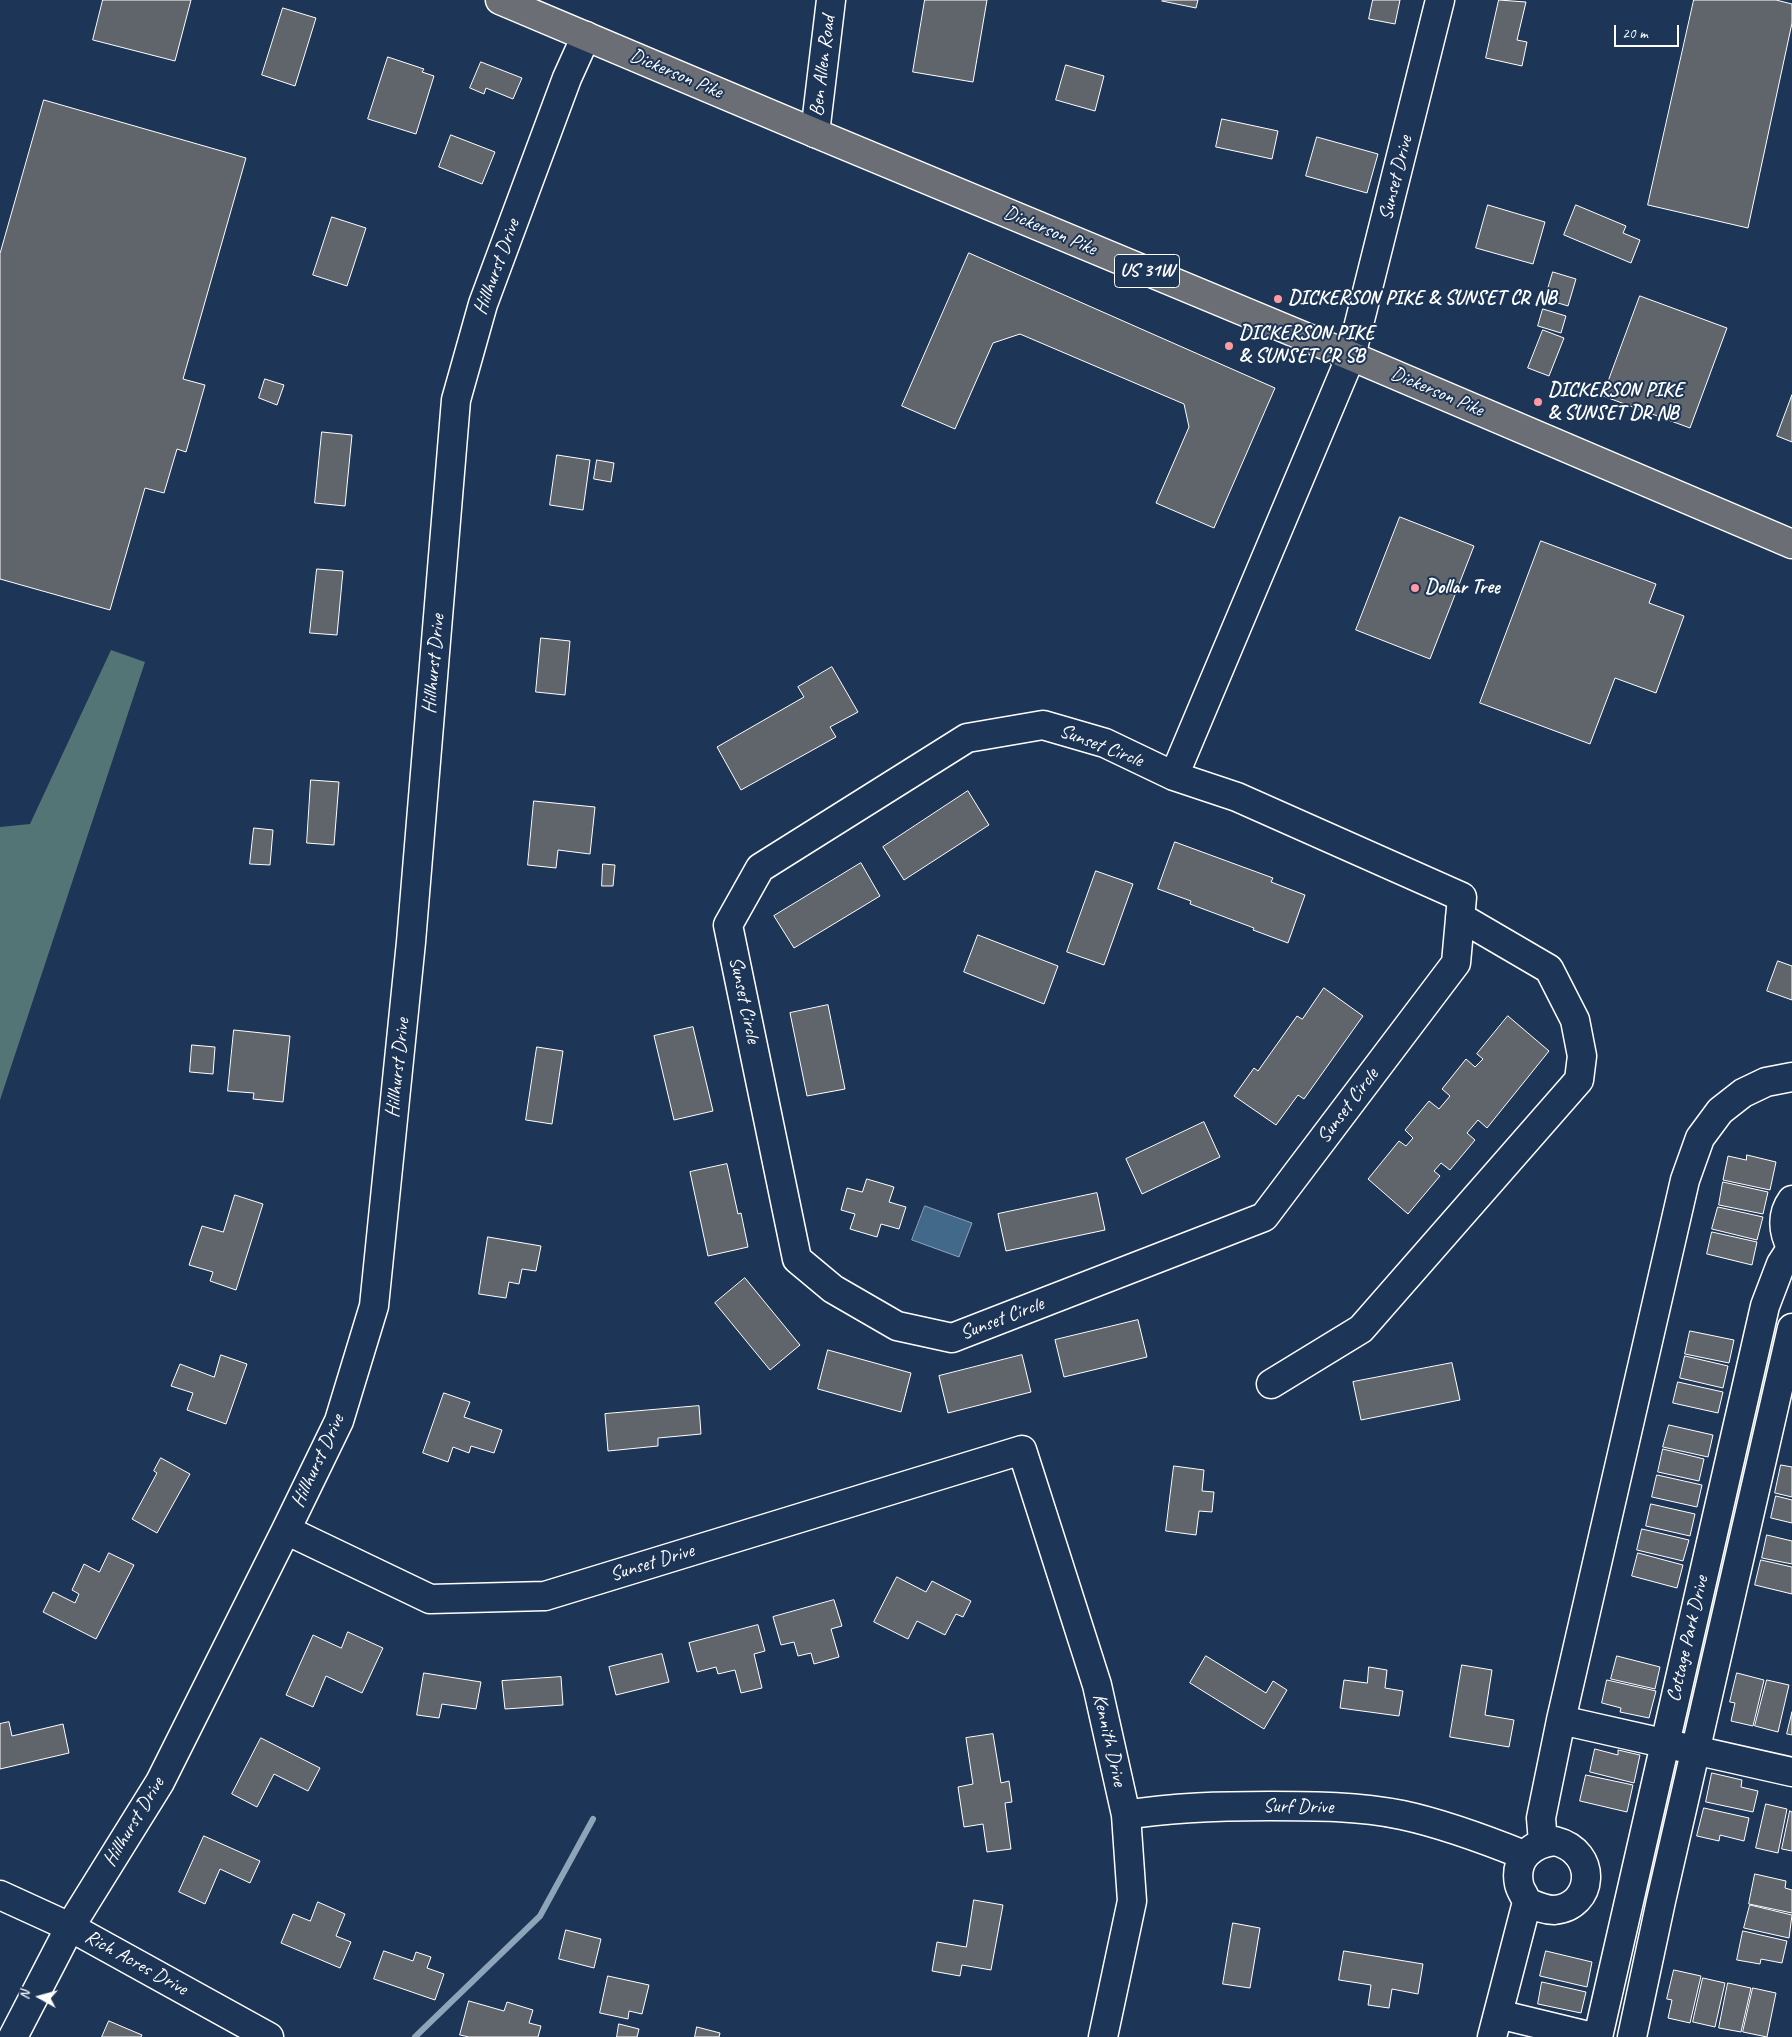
<!DOCTYPE html>
<html>
<head>
<meta charset="utf-8">
<style>
  body { margin:0 }
  #map { position:relative; width:1792px; height:2037px; overflow:hidden; background:#1d3557; font-family:Caveat,sans-serif }
  canvas { display:block }
  .north { position:absolute; left:15px; top:1972px; width:50px; height:50px; -webkit-text-stroke:4px #1d3557; paint-order:stroke; rotate:277deg; font-size:14px; font-weight:700; line-height:20px; text-align:center; color:#fff }
  .north::after { content:''; display:block; margin:auto; width:18px; height:22px; background:#fff; clip-path:polygon(50% 0,100% 100%,50% 72%,0 100%) }
  .scale { position:absolute; left:1614px; top:25px; width:65px; height:22px; box-sizing:border-box; border:2px solid #fff; border-top:0; padding-left:6px; font-size:15px; line-height:18px; white-space:nowrap; color:#fff; -webkit-text-stroke:4px #1d3557; paint-order:stroke }
</style>
</head>
<body>
<div id="map">
<canvas width="1792" height="2037"></canvas>
<div class="north">N</div>
<div class="scale">20 m</div>
</div>
<script>
const ctx = document.querySelector('canvas').getContext('2d');
ctx.lineJoin = 'round';
function paint(path, color) { ctx.fillStyle = color; ctx.fill(path, 'evenodd'); }
function trace(path, color, width, dash) { ctx.strokeStyle = color; ctx.lineWidth = width; ctx.lineCap = dash ? 'butt' : 'round'; ctx.setLineDash(dash || []); ctx.stroke(path); }
function write(font, color, halo, rows, align = 'center') {
  ctx.font = font + ' Caveat,sans-serif'; ctx.lineWidth = 4; ctx.setLineDash([]); ctx.textBaseline = 'middle'; ctx.strokeStyle = halo; ctx.fillStyle = color; for (const [text, x, y, turn = 0] of rows) {
    ctx.save(); ctx.translate(x, y); ctx.rotate((+turn || 0) * Math.PI / 180); ctx.textAlign = isNaN(turn) ? turn : align; if (halo) ctx.strokeText(text, 0, 0); ctx.fillText(text, 0, 0); ctx.restore();
  }
}
paint(new Path2D(`
  M 111,650 L 145,662 L 0,1100 L 0,827 L 30,824 Z`), '#537576');
const water = new Path2D(`
  M 925,1206 L 972,1223 L 959,1257 L 912,1240 Z`);
paint(water, '#42698a');
trace(water, '#8ea5b9', 1);
trace(new Path2D(`
  M 415,2037 L 540,1916 L 593,1819`), '#8ea5b9', 6);
const building = new Path2D(`
  M 103,0 L 191,0 L 175,61 L 93,40 Z
  M 925,0 L 987,0 L 973,82 L 913,72 Z
  M 1163,0 L 1198,0 L 1196,8 L 1162,1 Z
  M 1373,0 L 1400,0 L 1395,24 L 1369,19 Z
  M 1499,0 L 1526,2 L 1517,40 L 1527,42 L 1522,66 L 1486,58 Z
  M 1694,0 L 1776,0 L 1792,4 L 1792,23 L 1748,228 L 1648,205 Z
  M 283,8 L 316,18 L 295,86 L 262,75 Z
  M 388,57 L 424,69 L 422,72 L 434,76 L 416,134 L 368,119 Z
  M 481,62 L 522,78 L 513,99 L 486,88 L 484,94 L 470,88 Z
  M 1066,65 L 1104,76 L 1095,111 L 1056,100 Z
  M 44,100 L 246,158 L 183,379 L 205,385 L 186,452 L 177,449 L 164,493 L 145,488 L 110,610 L 0,579 L 0,254 Z
  M 1222,119 L 1278,131 L 1272,159 L 1216,147 Z
  M 451,135 L 495,152 L 482,184 L 439,167 Z
  M 1317,137 L 1378,154 L 1367,193 L 1306,176 Z
  M 1488,205 L 1545,222 L 1533,264 L 1476,248 Z
  M 1576,205 L 1626,226 L 1623,233 L 1640,240 L 1631,263 L 1564,235 Z
  M 332,217 L 366,228 L 347,286 L 313,275 Z
  M 969,253 L 1275,388 L 1214,528 L 1156,503 L 1189,427 L 1184,404 L 1020,334 L 993,343 L 955,429 L 902,406 Z
  M 1553,272 L 1576,279 L 1568,306 L 1545,299 Z
  M 1640,296 L 1727,328 L 1690,428 L 1603,396 Z
  M 1543,309 L 1566,316 L 1561,333 L 1538,326 Z
  M 1543,330 L 1564,338 L 1549,376 L 1528,368 Z
  M 265,379 L 284,385 L 277,405 L 259,398 Z
  M 1792,395 L 1792,442 L 1777,436 Z
  M 322,432 L 352,435 L 345,506 L 315,503 Z
  M 557,455 L 590,460 L 583,510 L 550,505 Z
  M 597,460 L 614,463 L 611,482 L 594,479 Z
  M 1400,517 L 1474,546 L 1430,659 L 1356,630 Z
  M 1541,541 L 1656,584 L 1649,603 L 1684,616 L 1656,693 L 1615,678 L 1590,744 L 1480,703 Z
  M 317,569 L 343,571 L 337,635 L 310,633 Z
  M 541,638 L 570,641 L 565,695 L 536,692 Z
  M 832,667 L 858,712 L 830,727 L 836,737 L 741,790 L 717,747 L 804,697 L 798,687 Z
  M 311,780 L 339,782 L 334,845 L 307,843 Z
  M 968,791 L 989,825 L 904,880 L 883,847 Z
  M 534,801 L 595,807 L 590,854 L 558,850 L 556,868 L 528,865 Z
  M 254,828 L 273,830 L 270,865 L 250,864 Z
  M 1175,842 L 1273,878 L 1271,882 L 1305,895 L 1288,943 L 1253,930 L 1254,928 L 1190,904 L 1191,901 L 1158,889 Z
  M 861,863 L 880,896 L 794,948 L 774,916 Z
  M 603,864 L 615,865 L 613,886 L 602,886 Z
  M 1096,871 L 1133,884 L 1104,965 L 1067,952 Z
  M 978,935 L 1058,966 L 1044,1004 L 964,972 Z
  M 1778,961 L 1792,966 L 1792,1000 L 1767,991 Z
  M 1324,988 L 1363,1016 L 1304,1099 L 1298,1095 L 1276,1125 L 1234,1096 L 1254,1068 L 1258,1071 L 1297,1016 L 1302,1019 Z
  M 828,1005 L 845,1089 L 807,1096 L 790,1013 Z
  M 1508,1016 L 1549,1051 L 1487,1128 L 1478,1120 L 1467,1133 L 1475,1140 L 1450,1170 L 1441,1163 L 1434,1171 L 1440,1176 L 1408,1214 L 1368,1179 L 1399,1141 L 1406,1146 L 1413,1138 L 1405,1130 L 1429,1101 L 1439,1109 L 1450,1096 L 1442,1089 L 1466,1059 L 1475,1067 L 1483,1059 L 1477,1054 Z
  M 693,1027 L 713,1111 L 674,1120 L 654,1036 Z
  M 234,1030 L 290,1036 L 283,1102 L 253,1099 L 254,1093 L 228,1091 Z
  M 192,1045 L 215,1047 L 213,1074 L 190,1072 Z
  M 537,1047 L 563,1051 L 552,1124 L 526,1120 Z
  M 1204,1122 L 1220,1157 L 1142,1194 L 1126,1159 Z
  M 1747,1155 L 1776,1162 L 1770,1190 L 1723,1180 L 1728,1156 L 1746,1160 Z
  M 727,1164 L 738,1214 L 741,1213 L 748,1247 L 708,1256 L 690,1172 Z
  M 867,1179 L 894,1187 L 889,1202 L 906,1207 L 899,1229 L 881,1224 L 877,1237 L 850,1229 L 855,1214 L 841,1210 L 847,1188 L 862,1192 Z
  M 1723,1182 L 1768,1192 L 1763,1214 L 1719,1205 Z
  M 1097,1193 L 1105,1230 L 1006,1251 L 998,1214 Z
  M 235,1195 L 263,1204 L 236,1290 L 210,1281 L 213,1272 L 189,1265 L 202,1226 L 223,1232 Z
  M 1718,1207 L 1763,1217 L 1757,1240 L 1712,1229 Z
  M 1712,1232 L 1757,1242 L 1752,1265 L 1707,1254 Z
  M 488,1237 L 541,1246 L 536,1271 L 522,1269 L 519,1284 L 509,1282 L 506,1298 L 479,1294 Z
  M 745,1278 L 800,1345 L 770,1370 L 715,1303 Z
  M 1138,1320 L 1147,1357 L 1064,1377 L 1055,1340 Z
  M 1690,1331 L 1734,1340 L 1729,1363 L 1685,1354 Z
  M 828,1350 L 911,1373 L 901,1412 L 818,1389 Z
  M 221,1355 L 247,1364 L 226,1424 L 187,1410 L 193,1393 L 171,1386 L 180,1364 L 214,1377 Z
  M 1022,1355 L 1031,1392 L 948,1413 L 939,1376 Z
  M 1685,1356 L 1728,1366 L 1723,1388 L 1680,1378 Z
  M 1452,1363 L 1460,1400 L 1361,1420 L 1353,1382 Z
  M 1678,1382 L 1723,1392 L 1718,1413 L 1673,1403 Z
  M 444,1393 L 470,1402 L 464,1417 L 502,1430 L 494,1453 L 471,1446 L 469,1453 L 453,1447 L 448,1462 L 423,1453 Z
  M 699,1406 L 701,1434 L 658,1438 L 658,1446 L 608,1451 L 605,1414 Z
  M 1669,1425 L 1713,1435 L 1708,1457 L 1663,1447 Z
  M 1663,1449 L 1704,1459 L 1699,1481 L 1658,1472 Z
  M 161,1458 L 190,1474 L 157,1533 L 132,1519 L 157,1473 L 154,1471 Z
  M 1781,1465 L 1792,1467 L 1792,1497 L 1775,1493 Z
  M 1174,1466 L 1204,1470 L 1202,1491 L 1214,1492 L 1212,1512 L 1199,1511 L 1196,1535 L 1166,1531 Z
  M 1657,1475 L 1702,1485 L 1697,1507 L 1652,1497 Z
  M 1776,1496 L 1792,1500 L 1792,1523 L 1771,1518 Z
  M 1651,1504 L 1695,1514 L 1690,1536 L 1646,1526 Z
  M 1642,1529 L 1689,1540 L 1683,1561 L 1637,1550 Z
  M 1767,1535 L 1792,1541 L 1792,1564 L 1762,1558 Z
  M 109,1553 L 134,1565 L 96,1639 L 43,1612 L 53,1592 L 75,1603 L 79,1594 L 72,1590 L 84,1564 L 99,1572 Z
  M 1638,1553 L 1683,1565 L 1677,1588 L 1632,1576 Z
  M 1761,1560 L 1792,1567 L 1792,1594 L 1755,1585 Z
  M 897,1577 L 926,1592 L 932,1581 L 971,1601 L 963,1617 L 956,1614 L 945,1635 L 917,1621 L 908,1639 L 874,1622 Z
  M 834,1600 L 842,1626 L 831,1629 L 839,1657 L 814,1664 L 811,1653 L 798,1656 L 794,1642 L 781,1645 L 773,1617 Z
  M 758,1625 L 765,1651 L 754,1654 L 762,1688 L 741,1693 L 735,1670 L 718,1674 L 716,1667 L 697,1672 L 689,1643 Z
  M 348,1632 L 383,1648 L 362,1693 L 326,1676 L 313,1707 L 286,1695 L 313,1635 L 341,1648 Z
  M 662,1654 L 669,1682 L 616,1695 L 609,1667 Z
  M 1206,1656 L 1266,1693 L 1273,1681 L 1287,1690 L 1264,1729 L 1190,1683 Z
  M 1617,1656 L 1660,1667 L 1655,1689 L 1611,1679 Z
  M 1462,1665 L 1492,1670 L 1485,1715 L 1514,1720 L 1509,1747 L 1450,1737 Z
  M 1369,1667 L 1387,1670 L 1385,1688 L 1403,1691 L 1399,1716 L 1340,1708 L 1344,1680 L 1367,1683 Z
  M 424,1673 L 481,1682 L 476,1709 L 442,1704 L 439,1718 L 417,1715 Z
  M 1737,1673 L 1764,1680 L 1753,1726 L 1731,1721 L 1735,1703 L 1730,1702 Z
  M 561,1677 L 563,1705 L 505,1709 L 502,1681 Z
  M 1607,1680 L 1656,1691 L 1649,1718 L 1620,1712 L 1621,1708 L 1602,1703 Z
  M 1767,1680 L 1789,1685 L 1778,1732 L 1755,1726 Z
  M 1792,1712 L 1792,1735 L 1787,1734 Z
  M 9,1722 L 12,1736 L 63,1724 L 69,1753 L 0,1769 L 0,1724 Z
  M 993,1734 L 1001,1783 L 1009,1781 L 1012,1802 L 1005,1803 L 1011,1849 L 987,1852 L 983,1824 L 964,1827 L 958,1787 L 973,1784 L 966,1738 Z
  M 261,1738 L 320,1768 L 308,1791 L 274,1774 L 257,1807 L 232,1794 Z
  M 1595,1749 L 1618,1755 L 1618,1750 L 1640,1755 L 1634,1783 L 1590,1772 Z
  M 1712,1773 L 1742,1780 L 1741,1787 L 1758,1791 L 1753,1812 L 1706,1802 Z
  M 1586,1775 L 1633,1785 L 1627,1812 L 1580,1801 Z
  M 1766,1804 L 1787,1809 L 1778,1853 L 1756,1848 Z
  M 1704,1808 L 1749,1818 L 1744,1841 L 1720,1835 L 1719,1841 L 1697,1836 Z
  M 1790,1811 L 1792,1812 L 1792,1851 L 1782,1849 Z
  M 204,1836 L 260,1861 L 250,1883 L 220,1869 L 205,1904 L 179,1892 Z
  M 1755,1874 L 1786,1881 L 1785,1888 L 1792,1890 L 1792,1913 L 1749,1904 Z
  M 974,1900 L 1003,1905 L 991,1970 L 962,1965 L 960,1976 L 932,1971 L 937,1942 L 966,1947 Z
  M 318,1902 L 345,1914 L 336,1936 L 351,1942 L 340,1968 L 281,1943 L 293,1914 L 310,1921 Z
  M 1750,1905 L 1792,1915 L 1789,1938 L 1744,1928 Z
  M 1233,1923 L 1260,1928 L 1250,1988 L 1223,1984 Z
  M 566,1930 L 601,1939 L 594,1968 L 559,1959 Z
  M 1743,1931 L 1787,1941 L 1782,1963 L 1761,1959 L 1760,1964 L 1737,1960 Z
  M 384,1951 L 413,1961 L 416,1952 L 431,1957 L 427,1968 L 444,1974 L 435,2000 L 374,1979 Z
  M 1344,1951 L 1423,1964 L 1418,1994 L 1392,1989 L 1389,2008 L 1368,2005 L 1371,1985 L 1339,1980 Z
  M 1546,1951 L 1592,1962 L 1587,1987 L 1540,1976 Z
  M 1674,1970 L 1701,1976 L 1690,2023 L 1668,2018 L 1672,2000 L 1667,1999 Z
  M 608,1976 L 649,1985 L 642,2014 L 629,2011 L 628,2019 L 600,2013 Z
  M 1703,1978 L 1725,1983 L 1715,2027 L 1693,2022 Z
  M 1542,1982 L 1586,1992 L 1581,2013 L 1538,2004 Z
  M 1728,1983 L 1751,1988 L 1741,2032 L 1719,2028 Z
  M 1753,1988 L 1776,1993 L 1767,2037 L 1743,2032 Z
  M 469,2001 L 504,2011 L 507,2002 L 533,2010 L 529,2023 L 541,2026 L 538,2037 L 469,2037 L 460,2035 Z
  M 109,2021 L 142,2035 L 141,2037 L 102,2037 Z
  M 619,2024 L 639,2029 L 637,2037 L 617,2037 Z
  M 697,2027 L 720,2033 L 719,2037 L 695,2037 Z`);
paint(building, '#60646b');
trace(building, '#fff', 1);
const minor = new Path2D(`
  M 815,133 L 831,0
  M 1043,725 L 1105,743 L 1174,776 L 1237,797 L 1462,897 L 1456,963 L 1264,1217 L 952,1338 L 897,1326 L 833,1289 L 797,1259 L 728,925 L 760,868 L 967,738 Z
  M 1174,776 L 1351,356 L 1440,0
  M 1791,1247 C 1783,1232 1781,1215 1792,1200
  M 1271,1384 L 1361,1329 L 1579,1080 L 1582,1056 L 1575,1020 L 1549,969 L 1460,917
  M 286,1530 L 430,1599 L 545,1596 L 1022,1450 L 1097,1685 L 1126,1815 L 1132,1901 L 1103,2037
  M 1561,1720 L 1792,1772
  M 1126,1815 C 1173,1807 1222,1806 1270,1806 C 1314,1806 1358,1806 1402,1815 C 1444,1824 1484,1839 1524,1855
  M 1555,1841 C 1599,1852 1594,1907 1554,1910 C 1544,1910 1536,1906 1527,1902 C 1525,1896 1520,1890 1519,1884 C 1514,1859 1532,1843 1555,1841 Z
  M 1543,1842 L 1541,1818 L 1561,1720 L 1685,1180 L 1700,1138 L 1720,1111 L 1743,1093 L 1766,1082 L 1792,1077
  M 0,1895 L 70,1927 L 269,2037
  M 1498,2014 L 1593,2037
  M 13,2037 L 70,1927 L 160,1782 L 286,1530 L 339,1421 L 374,1306 L 411,942 L 456,400 L 483,304 L 567,78 L 586,36
  M 1492,2037 L 1527,1902
  M 1598,2037 L 1765,1306 L 1781,1264 L 1792,1247
  M 1632,2037 L 1661,1901 L 1792,1328`);
const major = new Path2D(`
  M 500,0 L 815,133 L 1351,356 L 1792,544`);
trace(minor, '#fff', 31);
trace(major, '#fff', 31);
trace(minor, '#1d3557', 28);
trace(major, '#6b6f75', 28);
for (const [x, y, r, color] of [
  [1278,299,5,"#ff9aa2"],
  [1229,346,5,"#ff9aa2"],
  [1538,402,5,"#ff9aa2"],
  [1415,588,5,"#ff9aa2"]
]) { const dot = new Path2D(); dot.arc(x, y, r, 0, 2 * Math.PI); ctx.fillStyle = color; ctx.fill(dot); trace(dot, '#1d3557', 2); }
for (const [x, y, w] of [
  [1147,271,65]
]) { const box = new Path2D(); box.roundRect(x - w / 2, y - 16.5, w, 33, 4); ctx.fillStyle = '#1d3557'; ctx.fill(box); trace(box, '#fff', 1); }
write('bold 19px', '#fff', null, [
  ["US 31W",1147,271]
]);
write('20px', '#fff', '#1d3557', [
  ["Ben Allen Road",823,66,-83],
  ["Dickerson Pike",676,74,23],
  ["Sunset Drive",1396,178,-76],
  ["Dickerson Pike",1050,231,23],
  ["Hillhurst Drive",497,267,-70],
  ["Dickerson Pike",1437,392,23],
  ["Hillhurst Drive",434,664,-85],
  ["Sunset Circle",1101,746,21],
  ["Sunset Circle",744,1000,78],
  ["Hillhurst Drive",398,1068,-84],
  ["Sunset Circle",1348,1106,-53],
  ["Sunset Circle",1002,1319,-21],
  ["Hillhurst Drive",318,1461,-65],
  ["Sunset Drive",652,1563,-17],
  ["Cottage Park Drive",1688,1639,-77],
  ["Kennith Drive",1109,1740,77],
  ["Surf Drive",1298,1807,1],
  ["Hillhurst Drive",134,1822,-59],
  ["Rich Acres Drive",136,1963,29]
]);
write('bold 20px', '#fff', '#1d3557', [
  ["DICKERSON PIKE & SUNSET CR NB",1288,299],
  ["DICKERSON PIKE",1239,334],
  ["& SUNSET CR SB",1239,357],
  ["DICKERSON PIKE",1548,391],
  ["& SUNSET DR NB",1548,414],
  ["Dollar Tree",1425,588]
], 'left');
</script>
</body>
</html>
